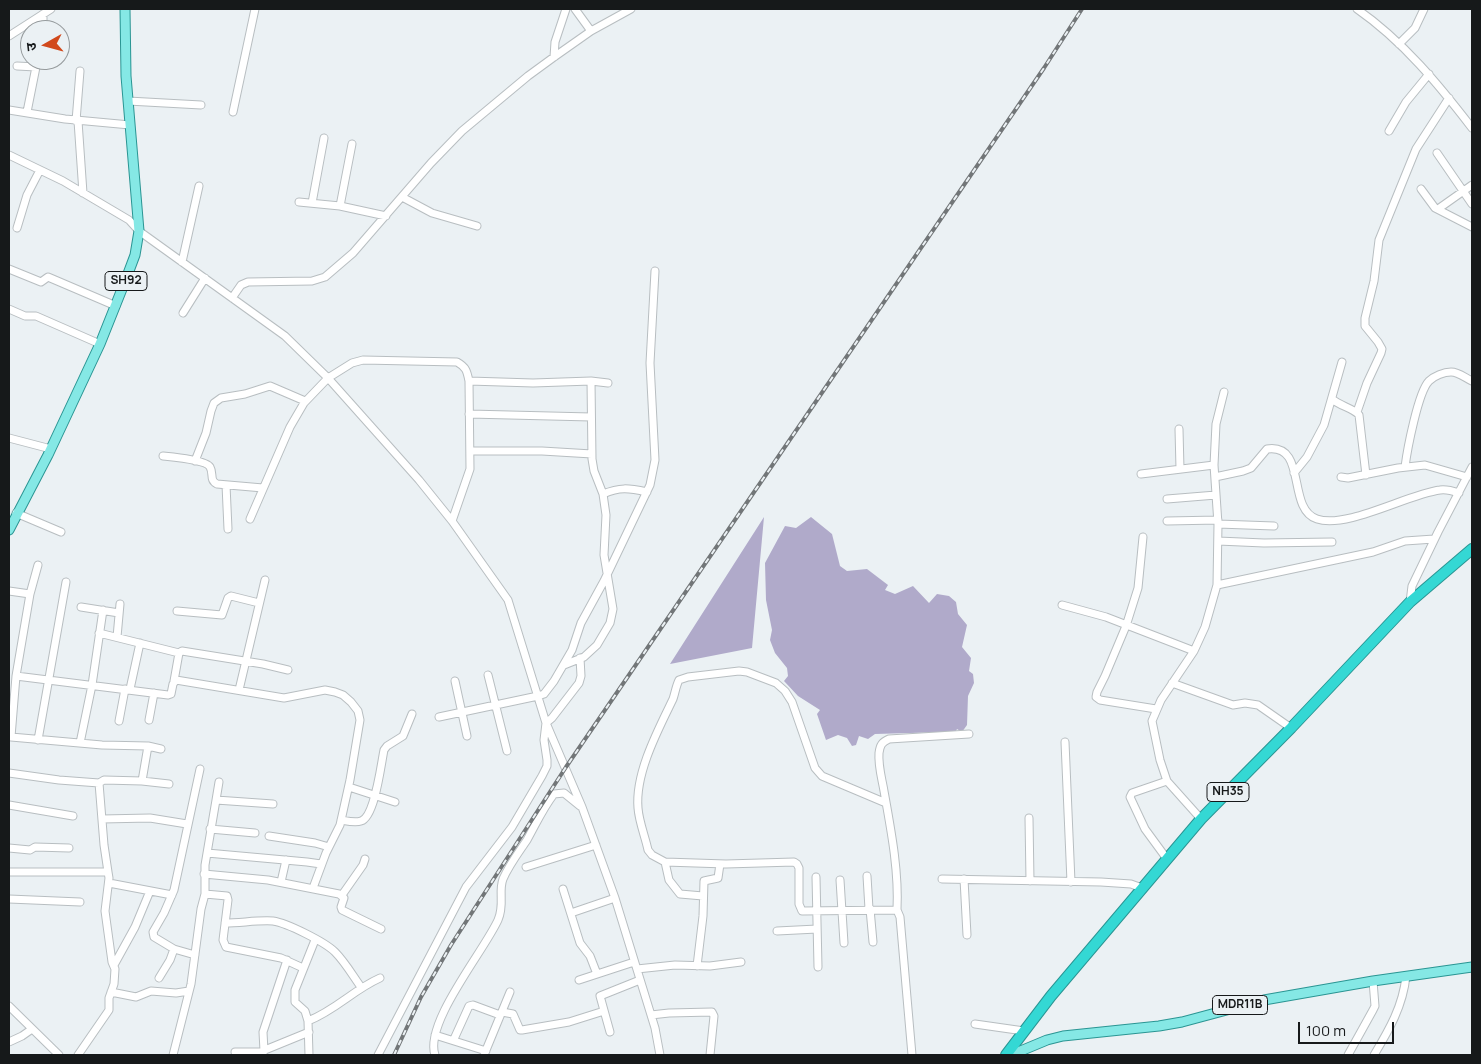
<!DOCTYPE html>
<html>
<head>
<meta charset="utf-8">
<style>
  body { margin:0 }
  #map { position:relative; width:1481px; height:1064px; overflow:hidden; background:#ebf1f4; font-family:Manrope,"Noto Sans Devanagari",sans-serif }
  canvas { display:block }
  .frame { position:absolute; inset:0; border:10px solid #16191a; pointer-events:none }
  .north { position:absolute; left:20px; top:20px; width:50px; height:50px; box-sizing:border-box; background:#ebf1f4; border:1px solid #969b9d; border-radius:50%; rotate:263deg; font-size:14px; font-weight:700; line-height:20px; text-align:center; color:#16191a }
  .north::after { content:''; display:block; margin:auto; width:18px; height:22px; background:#d1491c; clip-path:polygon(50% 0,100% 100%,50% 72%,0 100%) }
  .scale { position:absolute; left:1298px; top:1022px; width:96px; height:22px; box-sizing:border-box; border:2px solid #16191a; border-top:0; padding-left:6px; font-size:15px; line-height:18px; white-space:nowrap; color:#16191a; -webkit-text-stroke:4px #ebf1f4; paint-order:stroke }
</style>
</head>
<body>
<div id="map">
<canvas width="1481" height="1064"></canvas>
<div class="frame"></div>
<div class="north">उ</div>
<div class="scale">100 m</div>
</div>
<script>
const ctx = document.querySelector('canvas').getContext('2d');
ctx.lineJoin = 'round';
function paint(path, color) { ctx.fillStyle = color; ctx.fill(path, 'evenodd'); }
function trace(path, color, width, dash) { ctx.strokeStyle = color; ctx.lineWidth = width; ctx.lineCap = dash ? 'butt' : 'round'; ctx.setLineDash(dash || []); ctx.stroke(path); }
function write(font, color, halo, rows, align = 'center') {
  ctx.font = font + ' Manrope,sans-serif'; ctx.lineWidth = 4; ctx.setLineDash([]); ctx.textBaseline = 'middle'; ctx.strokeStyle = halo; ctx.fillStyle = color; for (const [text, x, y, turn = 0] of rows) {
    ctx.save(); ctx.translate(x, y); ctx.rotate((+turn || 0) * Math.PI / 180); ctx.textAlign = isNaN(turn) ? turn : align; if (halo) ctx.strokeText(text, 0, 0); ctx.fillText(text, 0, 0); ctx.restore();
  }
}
paint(new Path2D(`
  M 764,517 L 752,648 L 670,664 Z
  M 811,517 L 832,534 L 840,566 L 847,571 L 867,569 L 888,585 L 885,590 L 895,594 L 913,586 L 929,603 L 937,594 L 949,596 L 956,602 L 958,614 L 967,625 L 962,647 L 971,658 L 969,671 L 973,674 L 974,683 L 968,696 L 967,725 L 962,732 L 957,729 L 956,731 L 945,732 L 875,734 L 868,739 L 859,736 L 856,745 L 852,746 L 847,738 L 838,735 L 826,740 L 817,714 L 820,710 L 798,696 L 784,681 L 788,676 L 787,668 L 775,653 L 770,640 L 772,630 L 766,600 L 765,563 L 785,526 L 796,528 Z`), '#b0aaca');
const minor = new Path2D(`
  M 575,9 L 591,31
  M 1357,9 C 1403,41 1439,85 1472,128
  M 43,30 L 43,14
  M 9,36 L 51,9
  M 1399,44 L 1415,28 L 1424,9
  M 554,57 L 555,42 L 566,9
  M 17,66 L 36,67 L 40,60
  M 128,101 L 201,105
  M 9,110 L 65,119 L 130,125
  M 27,112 L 36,67
  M 233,112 L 255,9
  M 76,121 L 80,71
  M 78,121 L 83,193
  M 1389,131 L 1406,102 L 1429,74
  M 1437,153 L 1472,204
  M 9,155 L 63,181 L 129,220 L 139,231 L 285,336 L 328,378 L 419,480 L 452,521 L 508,600 L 546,723 L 582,807 L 615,898 L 655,1028 L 660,1055
  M 1421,189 L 1435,208 L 1472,227
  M 402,197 L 432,213 L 477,226
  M 299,202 L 340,206 L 386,216
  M 312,203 L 324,138
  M 340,206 L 352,144
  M 1438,209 L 1472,185
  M 17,228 L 27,195 L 40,170
  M 182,262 L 199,186
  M 9,269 L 41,282 L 48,277 L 116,306
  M 232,298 L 241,285 L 248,282 L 312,281 L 325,277 L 353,253 L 431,163 L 462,131 L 528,76 L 554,57 L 591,31 L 631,9
  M 9,309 L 25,316 L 36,316 L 100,344
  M 183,313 L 205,278
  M 469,381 L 533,383 L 591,381 L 608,383
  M 1332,399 C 1340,406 1353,408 1359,415 L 1366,475
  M 1357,412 L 1367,383 L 1381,353 L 1382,349 L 1378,342 L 1365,326 L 1365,318 L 1374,281 L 1379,240 L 1416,149 L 1449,98
  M 469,414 L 591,417
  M 1179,429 L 1180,469
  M 9,438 L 51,449
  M 470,451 L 542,451 L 592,454
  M 163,456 C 172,457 206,460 210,467 C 214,474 209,480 217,484 L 263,488
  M 195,461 L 206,433 L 211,411 L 214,403 L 221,398 L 245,394 L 270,386 L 305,401
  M 1405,467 C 1407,451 1418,392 1429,381 C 1434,376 1444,372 1451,372 C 1459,372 1465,378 1472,381
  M 1294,473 L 1307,457 L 1324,425 L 1342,362
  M 1141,474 L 1214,465
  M 1215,477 L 1243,471 L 1251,468 L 1267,449 C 1308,443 1286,509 1317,519 C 1347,529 1408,494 1440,490 C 1446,489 1453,491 1459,493
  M 1341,477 L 1348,478 L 1398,468 L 1425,465 L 1467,477
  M 226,485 L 228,529
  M 603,494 C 620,487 628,488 647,492
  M 1167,499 L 1216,495
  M 16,513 L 61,532
  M 250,519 L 290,427 L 304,403 L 328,378 L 352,363 L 363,360 L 457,362 C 466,367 467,371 469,381 L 470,469 L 452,521
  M 1167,521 L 1218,520
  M 1218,524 L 1274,526
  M 1143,537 L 1138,588 L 1126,626 L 1105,676 L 1097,692 L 1096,697 L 1100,700 L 1156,709
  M 1218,541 L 1264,543 L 1332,542
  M 1217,585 L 1373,552 L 1405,541 L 1434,539
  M 9,591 L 30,594 L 16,676 L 11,737 L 102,745 L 148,746 L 161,749
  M 30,594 L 38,565
  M 1410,602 L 1412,586 L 1438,532 L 1472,467
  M 1062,605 L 1106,617 L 1194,651
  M 81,607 L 119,613
  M 177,611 L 222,615 L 228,598 L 231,596 L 259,603
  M 99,633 L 179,653
  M 117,637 L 120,604
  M 564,665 L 584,657 L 597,645 L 610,623 L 613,609 L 604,555 L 606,515 L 603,494 L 594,471 L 592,459 L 591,381
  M 488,675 L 507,751
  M 16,676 L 168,695 L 171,694 L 173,684 L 176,680 L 284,698 L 325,690 L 335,692 L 343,695 L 351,702 L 358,711 L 360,720 L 350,780 L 340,825 L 326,853 L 313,888
  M 174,681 L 179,653 L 182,651 L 263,664 L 288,670
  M 455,681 L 467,736
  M 1172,683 L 1233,705 L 1245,703 L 1258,705 L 1291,728
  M 130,689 L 140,643
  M 239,690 L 265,580
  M 439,717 L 538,696 L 544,694 L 554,681 L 572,650 L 581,623 L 604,581 L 650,485 L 655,460 L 650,363 L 655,271
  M 149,720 L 154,693
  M 119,721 L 125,689
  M 38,740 L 66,582
  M 1065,742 L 1071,882
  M 80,743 L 92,685 L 103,610
  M 9,773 L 59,780 L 99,783
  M 142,781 L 169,784
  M 349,787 L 395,802
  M 216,800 L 219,782
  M 886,803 L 822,776 L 815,768 L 792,702 L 785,691 L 776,683 L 747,672 L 739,671 L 688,677 L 679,680 C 676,686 675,693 673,699 C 658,730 635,773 638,808 C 639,822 645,836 648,850 L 652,855 L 665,862 L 726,864 L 794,862 L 797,864 L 799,868 L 799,904 L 802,911 L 897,910 L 900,917 L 912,1055
  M 9,805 L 73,816
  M 1029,818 L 1030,881
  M 102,819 L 150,818 L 187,824
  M 1201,819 L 1167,781 L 1160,760 L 1152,721 L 1161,700 L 1194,651 L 1205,627 L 1217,585 L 1218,524 L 1214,465 L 1216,424 L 1224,392
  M 341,820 C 347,821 355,823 361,821 C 375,817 381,764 384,750 L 387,746 L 403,736 L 412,714
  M 210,829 L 255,833
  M 269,836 L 315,843 L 329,847
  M 9,848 L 30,850 L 35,847 L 69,848
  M 207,853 L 307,862 L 321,864
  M 1167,859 L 1145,829 L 1130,797 L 1132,793 L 1167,781
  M 665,862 L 669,880 L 680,894 L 703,896
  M 526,867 L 596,845
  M 9,872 L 108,872 L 104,845 L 99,783 L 104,780 L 142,781 L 148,746
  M 204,874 L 268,880 L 339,894 L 344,898 L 341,907 L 342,910 L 381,929
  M 867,876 L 869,909
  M 816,877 L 818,967
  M 942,879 L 1101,882 L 1131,884 L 1142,888
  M 964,879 L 967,935
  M 840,880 L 844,943
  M 281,882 L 286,860
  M 109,883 L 172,895
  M 563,889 L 580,943 L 590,956 L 597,974
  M 205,894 L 227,896 L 228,900 L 223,940 L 226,947 L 281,958 L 303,968
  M 342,895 L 363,865 L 365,859
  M 9,899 L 80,902
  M 870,909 L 873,942
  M 897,910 C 899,871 891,830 884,791 C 882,779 878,766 879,753 C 880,745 882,742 889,739 L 969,734
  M 571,913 L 615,898
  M 225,923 C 241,923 257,920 273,921 C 287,923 325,942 335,952 C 345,962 353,976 361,987
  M 777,931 L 817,929
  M 195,955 L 174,949 L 154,937 L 153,932 L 164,913 L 174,890 L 200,769
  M 114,965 L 135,927 L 150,891
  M 697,966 L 703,916 L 704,881 L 718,878 L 720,864
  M 637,969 L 675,965 L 710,966 L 741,962
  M 159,978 L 170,960 L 174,949
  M 579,980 L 634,962
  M 111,992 L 136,997 L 151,991 L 176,993 L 189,991
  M 9,1006 L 59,1055
  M 502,1012 L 513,1014 L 520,1030 L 522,1030 L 569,1022 L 604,1011
  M 651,1015 L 669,1013 L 712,1012 L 714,1016 L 710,1055
  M 308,1021 C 336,1010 353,990 380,978
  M 975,1024 L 1024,1031
  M 610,1032 L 600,996 L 640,980
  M 435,1035 L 486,1051
  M 454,1039 L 469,1006 L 473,1005 L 500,1015
  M 9,1042 L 22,1036 L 32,1029
  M 264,1051 L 263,1032 L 287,960
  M 235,1052 L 260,1052 L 309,1032
  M 78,1055 L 109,1010 L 109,998 L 114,984 L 115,969 L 112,962 L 105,911 L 109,878 L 108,872
  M 173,1055 L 191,984 L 201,909 L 205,894 L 205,865 L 216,800 L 273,804
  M 309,1055 L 308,1021 L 305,1011 L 295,1002 L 295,990 L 315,940
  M 378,1055 L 466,887 L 512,827 L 542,776 L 547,766 L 547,760 L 544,740 L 546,723 L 552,718 L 579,683 L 581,676 L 580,658
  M 435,1055 C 424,1023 484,951 498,920 C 505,904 498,892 503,879 C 509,865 519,852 527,840 C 536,824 543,808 554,794 L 564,793 L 580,806
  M 484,1055 L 510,992
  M 1348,1055 L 1373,1010 L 1375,1006 L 1373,981
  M 1374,1055 C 1389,1030 1403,1006 1406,976`);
const major = new Path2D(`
  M 9,530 L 48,455 L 100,344 L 126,279 L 135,255 L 139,231 L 126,76 L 125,9
  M 1011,1055 L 1047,1040 L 1063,1036 L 1159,1026 L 1182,1022 L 1264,1000 L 1373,981 L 1472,967`);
const highway = new Path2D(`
  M 1006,1055 L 1051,996 L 1201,819 L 1291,728 L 1410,602 L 1472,549`);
trace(minor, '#b8bec1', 9);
trace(major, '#2a9593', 11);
trace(highway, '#2a9593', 12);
trace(minor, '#fff', 7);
trace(major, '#85e8e5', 9);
trace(highway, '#34d8d4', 10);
const rail = new Path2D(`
  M 394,1055 L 421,997 L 451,945 L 566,767 L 1044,68 L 1082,9`);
trace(rail, '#727678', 4);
trace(rail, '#ebf1f4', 2, [5.5]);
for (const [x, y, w] of [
  [126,281,42],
  [1228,792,42],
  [1240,1005,55]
]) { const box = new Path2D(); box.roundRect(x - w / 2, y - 9.5, w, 19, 4); ctx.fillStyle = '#ebf1f4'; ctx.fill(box); trace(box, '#16191a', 1); }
write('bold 12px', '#16191a', null, [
  ["SH92",126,281],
  ["NH35",1228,792],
  ["MDR11B",1240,1005]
]);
</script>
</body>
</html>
